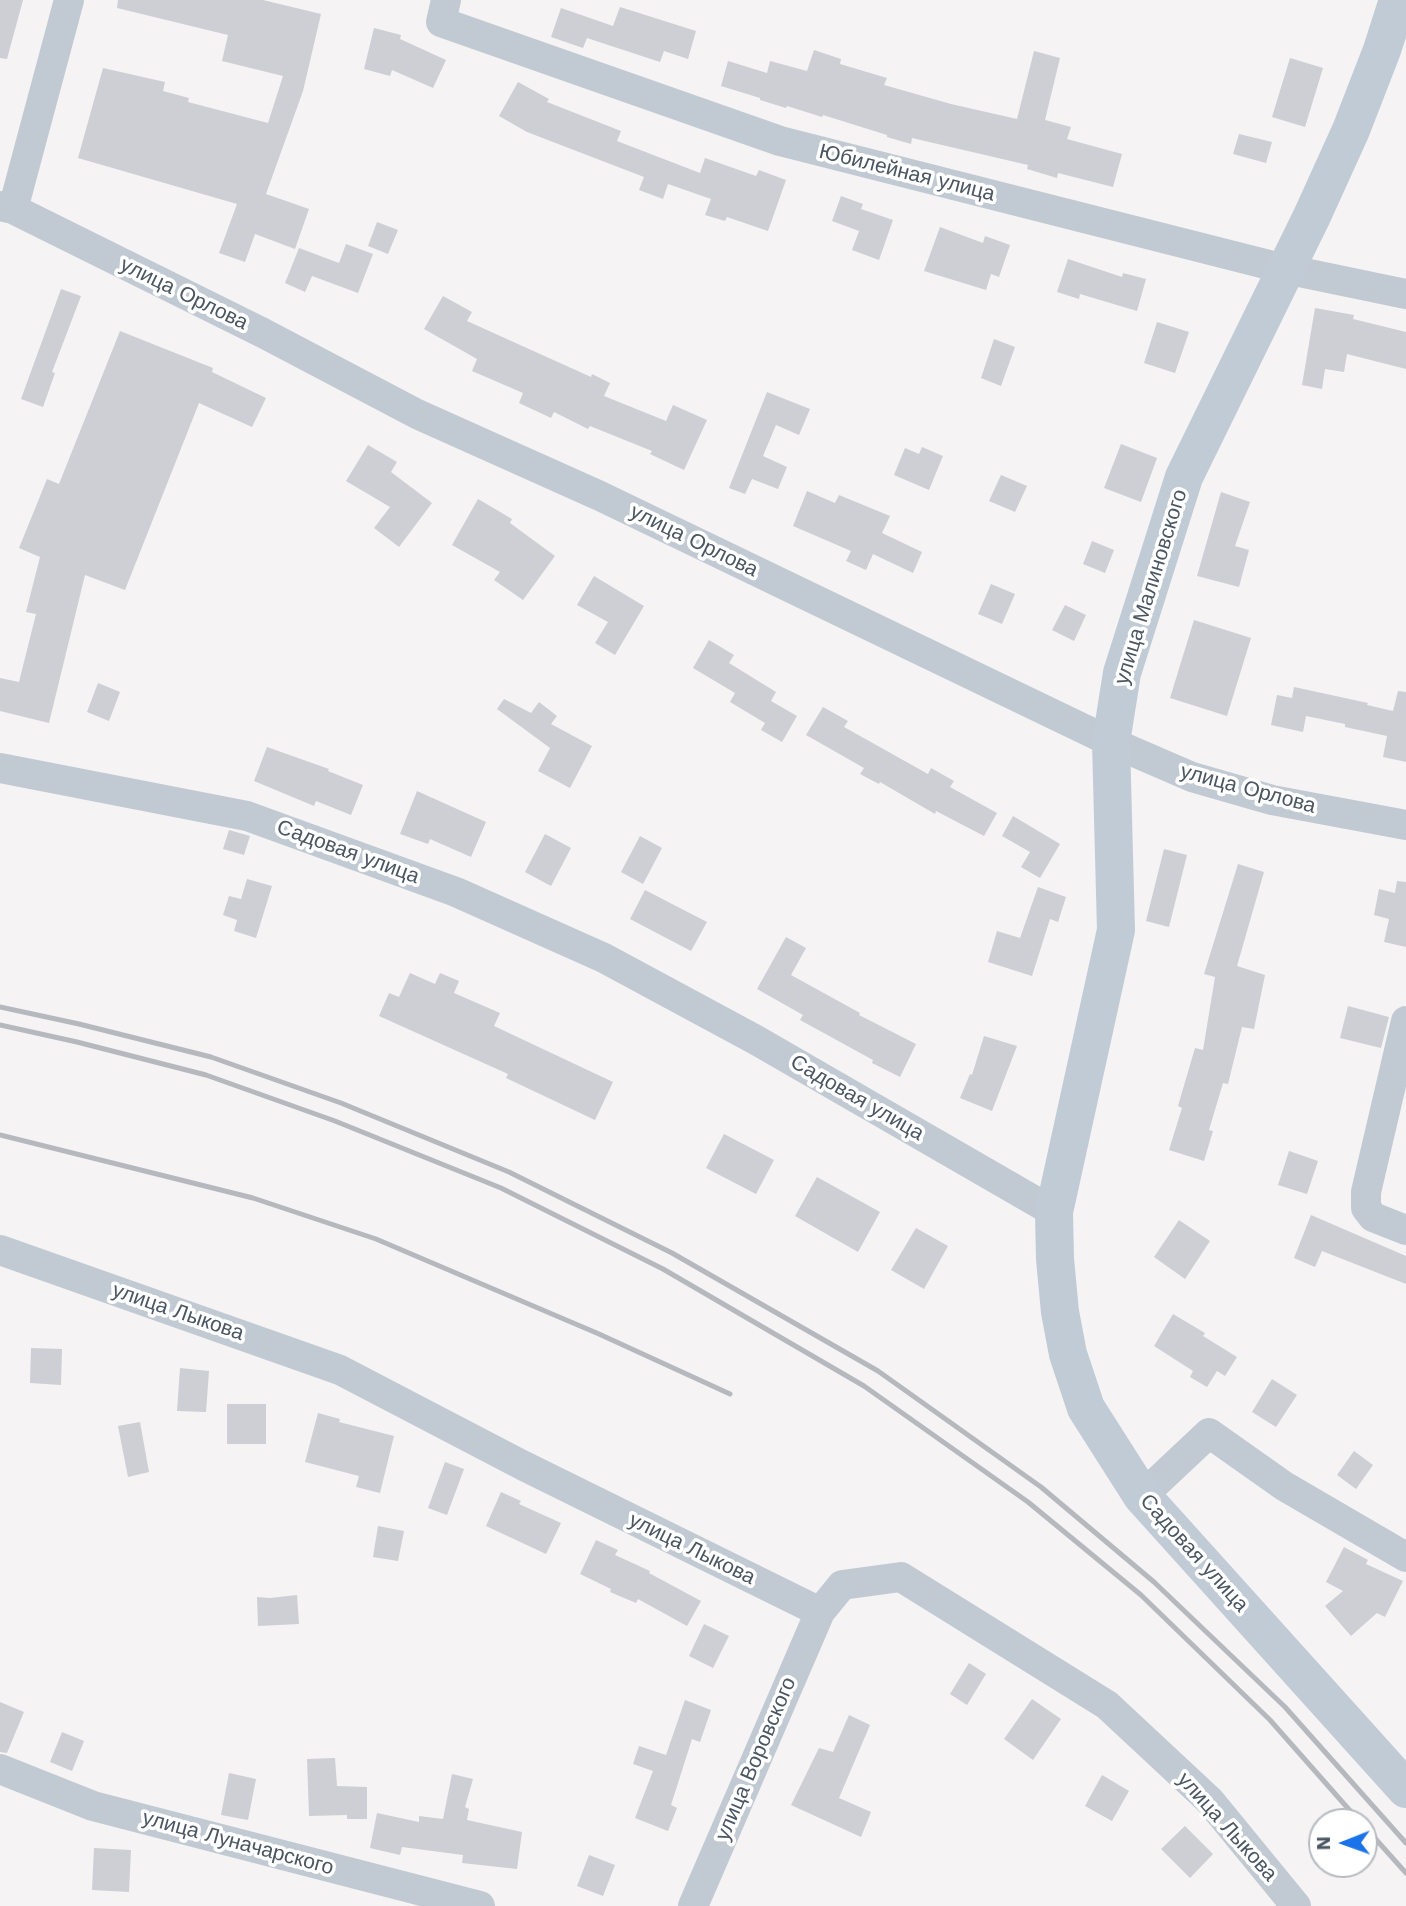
<!DOCTYPE html>
<html>
<head>
<meta charset="utf-8">
<style>
  body { margin:0 }
  #map { position:relative; width:1406px; height:1906px; overflow:hidden; background:#f5f3f3; font-family:"Work Sans",sans-serif }
  canvas { display:block }
  .north { position:absolute; left:1308px; top:1808px; width:70px; height:70px; box-sizing:border-box; background:#fff; border:2px solid #b7bbc0; border-radius:50%; rotate:269deg; font-size:19px; font-weight:700; line-height:28px; text-align:center; color:#4a5661 }
  .north::after { content:''; display:block; margin:auto; width:24px; height:32px; background:#1a73e8; clip-path:polygon(50% 0,100% 100%,50% 72%,0 100%) }
</style>
</head>
<body>
<div id="map">
<canvas width="1406" height="1906"></canvas>
<div class="north">N</div>
</div>
<script>
const ctx = document.querySelector('canvas').getContext('2d');
ctx.lineJoin = 'round';
function paint(path, color) { ctx.fillStyle = color; ctx.fill(path, 'evenodd'); }
function trace(path, color, width, dash) { ctx.strokeStyle = color; ctx.lineWidth = width; ctx.lineCap = dash ? 'butt' : 'round'; ctx.setLineDash(dash || []); ctx.stroke(path); }
function write(font, color, halo, rows, align = 'center') {
  ctx.font = font + ' "Work Sans",sans-serif'; ctx.lineWidth = 7; ctx.setLineDash([]); ctx.textBaseline = 'middle'; ctx.strokeStyle = halo; ctx.fillStyle = color; for (const [text, x, y, turn = 0] of rows) {
    ctx.save(); ctx.translate(x, y); ctx.rotate((+turn || 0) * Math.PI / 180); ctx.textAlign = isNaN(turn) ? turn : align; if (halo) ctx.strokeText(text, 0, 0); ctx.fillText(text, 0, 0); ctx.restore();
  }
}
paint(new Path2D(`
  M 0,0 L 23,0 L 7,59 L 0,58 Z
  M 118,0 L 263,0 L 321,14 L 303,91 L 266,194 L 309,209 L 295,249 L 255,234 L 245,262 L 219,253 L 237,204 L 78,158 L 103,68 L 165,82 L 163,91 L 189,98 L 188,102 L 268,123 L 283,76 L 222,61 L 228,35 L 117,8 Z
  M 620,7 L 696,31 L 688,59 L 664,51 L 660,62 L 587,38 L 583,48 L 551,37 L 561,8 L 613,26 Z
  M 374,28 L 401,35 L 400,39 L 446,60 L 433,88 L 392,70 L 390,76 L 364,69 Z
  M 814,50 L 841,59 L 840,64 L 887,78 L 884,85 L 951,104 L 1017,119 L 1034,51 L 1060,58 L 1045,120 L 1071,127 L 1067,139 L 1122,154 L 1113,187 L 1058,173 L 1057,178 L 1027,169 L 1028,165 L 912,138 L 911,144 L 887,137 L 887,135 L 823,115 L 822,117 L 787,106 L 786,108 L 760,100 L 760,98 L 721,86 L 728,61 L 767,73 L 770,61 L 807,71 Z
  M 1290,58 L 1323,68 L 1305,127 L 1272,117 Z
  M 518,82 L 549,99 L 547,102 L 621,131 L 617,141 L 700,173 L 705,158 L 756,176 L 759,170 L 786,180 L 768,231 L 727,217 L 725,221 L 705,215 L 711,199 L 668,184 L 663,199 L 639,190 L 644,177 L 527,132 L 499,116 Z
  M 1239,134 L 1272,142 L 1266,163 L 1233,154 Z
  M 841,196 L 863,204 L 861,209 L 893,220 L 879,260 L 852,250 L 859,231 L 832,221 Z
  M 377,222 L 398,230 L 388,254 L 368,246 Z
  M 940,227 L 983,243 L 985,236 L 1010,245 L 999,277 L 991,274 L 986,290 L 924,271 Z
  M 346,244 L 373,254 L 358,293 L 312,276 L 305,292 L 285,283 L 299,248 L 339,263 Z
  M 1068,259 L 1122,277 L 1123,273 L 1146,279 L 1137,311 L 1080,294 L 1079,299 L 1057,292 Z
  M 61,289 L 81,296 L 52,372 L 55,373 L 43,407 L 21,399 Z
  M 443,296 L 472,312 L 467,321 L 591,377 L 592,374 L 610,383 L 604,396 L 666,421 L 673,405 L 707,420 L 684,470 L 650,454 L 652,451 L 590,426 L 588,429 L 554,412 L 551,418 L 519,403 L 523,393 L 472,371 L 477,359 L 424,329 Z
  M 1315,308 L 1354,315 L 1353,319 L 1406,332 L 1406,369 L 1347,354 L 1344,372 L 1325,369 L 1322,389 L 1302,385 Z
  M 1157,322 L 1189,332 L 1175,373 L 1144,363 Z
  M 120,331 L 213,368 L 212,372 L 266,398 L 252,427 L 199,403 L 125,590 L 85,575 L 49,723 L 0,711 L 0,678 L 19,682 L 36,614 L 26,612 L 40,557 L 19,548 L 47,479 L 59,484 Z
  M 994,339 L 1015,347 L 1001,386 L 981,378 Z
  M 767,392 L 810,409 L 799,435 L 776,425 L 763,456 L 787,467 L 778,489 L 752,479 L 745,494 L 729,488 Z
  M 1121,444 L 1157,458 L 1141,502 L 1104,488 Z
  M 368,445 L 397,462 L 391,472 L 432,503 L 399,547 L 374,528 L 390,507 L 346,481 Z
  M 922,447 L 943,456 L 929,490 L 894,475 L 905,448 L 919,454 Z
  M 1001,475 L 1027,486 L 1015,512 L 989,501 Z
  M 807,491 L 835,503 L 839,495 L 890,516 L 882,533 L 922,552 L 913,573 L 873,554 L 866,570 L 846,561 L 851,551 L 793,526 Z
  M 1221,492 L 1250,502 L 1235,546 L 1249,550 L 1239,587 L 1197,576 Z
  M 478,499 L 512,519 L 510,523 L 555,556 L 523,600 L 494,580 L 500,572 L 452,545 Z
  M 1092,541 L 1114,550 L 1105,573 L 1083,564 Z
  M 594,576 L 644,606 L 615,655 L 595,643 L 608,622 L 577,605 Z
  M 991,584 L 1015,594 L 1002,624 L 978,614 Z
  M 1065,605 L 1086,615 L 1074,641 L 1052,630 Z
  M 1194,620 L 1251,638 L 1227,716 L 1170,698 Z
  M 709,640 L 734,655 L 729,663 L 776,692 L 771,701 L 797,716 L 782,742 L 761,730 L 765,723 L 730,702 L 735,693 L 693,668 Z
  M 98,683 L 120,692 L 109,721 L 87,712 Z
  M 1294,687 L 1368,703 L 1367,705 L 1393,711 L 1398,691 L 1406,692 L 1406,762 L 1383,757 L 1387,736 L 1345,727 L 1345,724 L 1306,716 L 1303,732 L 1271,725 L 1277,695 L 1292,698 Z
  M 504,699 L 531,713 L 539,702 L 557,716 L 551,724 L 592,746 L 570,788 L 538,771 L 550,748 L 497,709 Z
  M 823,707 L 848,721 L 844,727 L 928,774 L 931,768 L 954,781 L 950,787 L 997,813 L 984,836 L 936,811 L 935,814 L 880,782 L 879,784 L 860,774 L 864,768 L 806,735 Z
  M 267,747 L 329,769 L 328,771 L 363,785 L 351,815 L 316,801 L 314,806 L 254,781 Z
  M 417,791 L 486,822 L 471,857 L 430,839 L 428,844 L 400,834 Z
  M 1013,816 L 1060,844 L 1040,878 L 1021,867 L 1030,852 L 1002,836 Z
  M 229,830 L 250,836 L 244,855 L 223,849 Z
  M 545,834 L 571,848 L 551,886 L 525,872 Z
  M 640,836 L 662,848 L 643,884 L 621,872 Z
  M 1164,849 L 1187,855 L 1169,927 L 1146,921 Z
  M 1238,864 L 1264,872 L 1237,966 L 1265,975 L 1254,1029 L 1242,1027 L 1228,1084 L 1223,1083 L 1209,1130 L 1213,1131 L 1204,1161 L 1169,1150 L 1182,1108 L 1178,1106 L 1195,1048 L 1203,1050 L 1215,977 L 1204,974 Z
  M 247,879 L 272,886 L 256,938 L 234,931 L 237,920 L 223,915 L 229,896 L 241,899 Z
  M 1397,881 L 1406,882 L 1406,947 L 1384,942 L 1389,919 L 1374,915 L 1379,889 L 1395,893 Z
  M 1038,887 L 1066,897 L 1058,922 L 1050,919 L 1032,976 L 988,962 L 997,931 L 1020,938 Z
  M 645,890 L 707,922 L 691,951 L 630,919 Z
  M 786,937 L 806,948 L 791,975 L 860,1013 L 859,1015 L 916,1044 L 900,1077 L 872,1063 L 873,1060 L 800,1020 L 803,1015 L 757,989 Z
  M 410,973 L 435,984 L 440,973 L 459,981 L 454,993 L 500,1013 L 494,1026 L 613,1082 L 595,1120 L 506,1078 L 508,1074 L 379,1016 L 389,993 L 399,997 Z
  M 1348,1006 L 1389,1017 L 1381,1048 L 1340,1038 Z
  M 984,1036 L 1017,1046 L 992,1111 L 960,1098 L 970,1074 L 972,1075 Z
  M 724,1134 L 774,1160 L 756,1194 L 706,1168 Z
  M 1289,1151 L 1318,1161 L 1307,1194 L 1278,1185 Z
  M 817,1177 L 880,1212 L 858,1252 L 795,1216 Z
  M 1311,1215 L 1406,1256 L 1406,1284 L 1322,1251 L 1315,1267 L 1294,1258 Z
  M 1179,1220 L 1210,1241 L 1185,1279 L 1154,1257 Z
  M 916,1228 L 948,1246 L 924,1289 L 891,1270 Z
  M 1173,1314 L 1205,1333 L 1203,1336 L 1237,1357 L 1225,1376 L 1217,1371 L 1207,1387 L 1190,1377 L 1193,1371 L 1154,1346 Z
  M 31,1348 L 62,1349 L 61,1385 L 30,1383 Z
  M 180,1368 L 209,1371 L 206,1412 L 177,1411 Z
  M 1272,1379 L 1297,1395 L 1276,1427 L 1252,1412 Z
  M 227,1404 L 266,1404 L 266,1444 L 227,1444 Z
  M 318,1413 L 340,1419 L 339,1422 L 394,1436 L 380,1493 L 356,1487 L 359,1476 L 305,1462 Z
  M 140,1422 L 149,1472 L 128,1477 L 118,1426 Z
  M 1354,1451 L 1373,1465 L 1356,1489 L 1337,1475 Z
  M 445,1462 L 464,1469 L 447,1515 L 428,1508 Z
  M 501,1492 L 521,1501 L 519,1504 L 561,1523 L 546,1554 L 486,1526 Z
  M 378,1526 L 404,1531 L 398,1561 L 373,1557 Z
  M 596,1540 L 618,1550 L 615,1555 L 650,1571 L 649,1573 L 701,1601 L 687,1626 L 638,1599 L 636,1603 L 610,1592 L 611,1589 L 580,1574 Z
  M 1344,1547 L 1368,1560 L 1366,1564 L 1403,1581 L 1385,1617 L 1377,1613 L 1351,1636 L 1325,1606 L 1343,1591 L 1326,1582 Z
  M 297,1595 L 299,1624 L 258,1626 L 257,1597 L 270,1598 Z
  M 704,1624 L 729,1636 L 713,1668 L 689,1656 Z
  M 969,1663 L 986,1674 L 967,1705 L 950,1694 Z
  M 1032,1699 L 1061,1719 L 1033,1760 L 1004,1739 Z
  M 685,1700 L 711,1710 L 700,1742 L 692,1739 L 671,1805 L 677,1808 L 668,1831 L 635,1818 L 653,1771 L 633,1764 L 639,1746 L 666,1755 Z
  M 0,1702 L 24,1712 L 7,1753 L 0,1752 Z
  M 849,1715 L 870,1725 L 839,1798 L 871,1812 L 861,1837 L 791,1805 L 819,1748 L 833,1752 Z
  M 62,1732 L 84,1741 L 72,1771 L 50,1762 Z
  M 335,1758 L 337,1786 L 367,1787 L 367,1819 L 347,1819 L 347,1815 L 309,1816 L 307,1759 Z
  M 229,1773 L 256,1779 L 248,1820 L 221,1815 Z
  M 452,1774 L 473,1779 L 465,1807 L 469,1809 L 467,1820 L 522,1832 L 517,1869 L 462,1863 L 463,1855 L 402,1847 L 400,1855 L 370,1848 L 377,1813 L 419,1822 L 419,1816 L 443,1819 Z
  M 1102,1775 L 1129,1791 L 1112,1821 L 1085,1806 Z
  M 1185,1826 L 1213,1854 L 1190,1878 L 1161,1849 Z
  M 94,1848 L 131,1850 L 129,1892 L 92,1890 Z
  M 589,1855 L 615,1865 L 603,1896 L 577,1886 Z`), '#cdcfd5');
trace(new Path2D(`
  M 446,0 L 441,22 L 780,141 L 1285,269 L 1406,294
  M 0,206 L 13,209 L 263,333 L 417,414 L 600,496 L 1111,742 L 1192,777 L 1272,800 L 1406,825
  M 13,209 L 69,0
  M 0,768 L 247,816 L 456,892 L 604,958 L 756,1040 L 1054,1212
  M 1406,1021 L 1366,1192 L 1366,1208 L 1373,1217 L 1406,1230
  M 0,1250 L 340,1370 L 522,1465 L 820,1612
  M 1142,1496 L 1209,1433 L 1284,1486 L 1406,1557
  M 0,1769 L 93,1806 L 480,1906
  M 693,1906 L 820,1612 L 842,1585 L 901,1577 L 1107,1705 L 1210,1801 L 1296,1906`), '#c1cad2', 30);
trace(new Path2D(`
  M 1398,0 L 1382,50 L 1351,130 L 1312,216 L 1184,477 L 1122,673 L 1111,742 L 1116,930 L 1054,1212 L 1055,1259 L 1060,1312 L 1068,1354 L 1086,1408 L 1142,1496 L 1406,1789`), '#c1cbd6', 38);
trace(new Path2D(`
  M 0,1007 L 79,1024 L 211,1057 L 341,1103 L 509,1172 L 672,1253 L 878,1371 L 1041,1487 L 1154,1582 L 1285,1707 L 1406,1843
  M 0,1025 L 77,1042 L 206,1075 L 335,1121 L 501,1188 L 663,1269 L 864,1386 L 1028,1502 L 1141,1595 L 1270,1720 L 1360,1822
  M 0,1135 L 253,1198 L 376,1239 L 599,1334 L 730,1394
  M 1364,1826 L 1406,1873`), '#b5b8bd', 5);
write('21px', '#4a5661', '#fff', [
  ["Юбилейная улица",907,173,14],
  ["улица Орлова",184,294,26],
  ["улица Орлова",694,541,26],
  ["улица Малиновского",1151,587,-73],
  ["улица Орлова",1248,789,15],
  ["Садовая улица",348,852,20],
  ["Садовая улица",857,1098,30],
  ["улица Лыкова",178,1312,19],
  ["улица Лыкова",692,1549,26],
  ["Садовая улица",1194,1553,48],
  ["улица Воровского",756,1759,-67],
  ["улица Лыкова",1227,1827,48],
  ["улица Луначарского",238,1843,15]
]);
</script>
</body>
</html>
